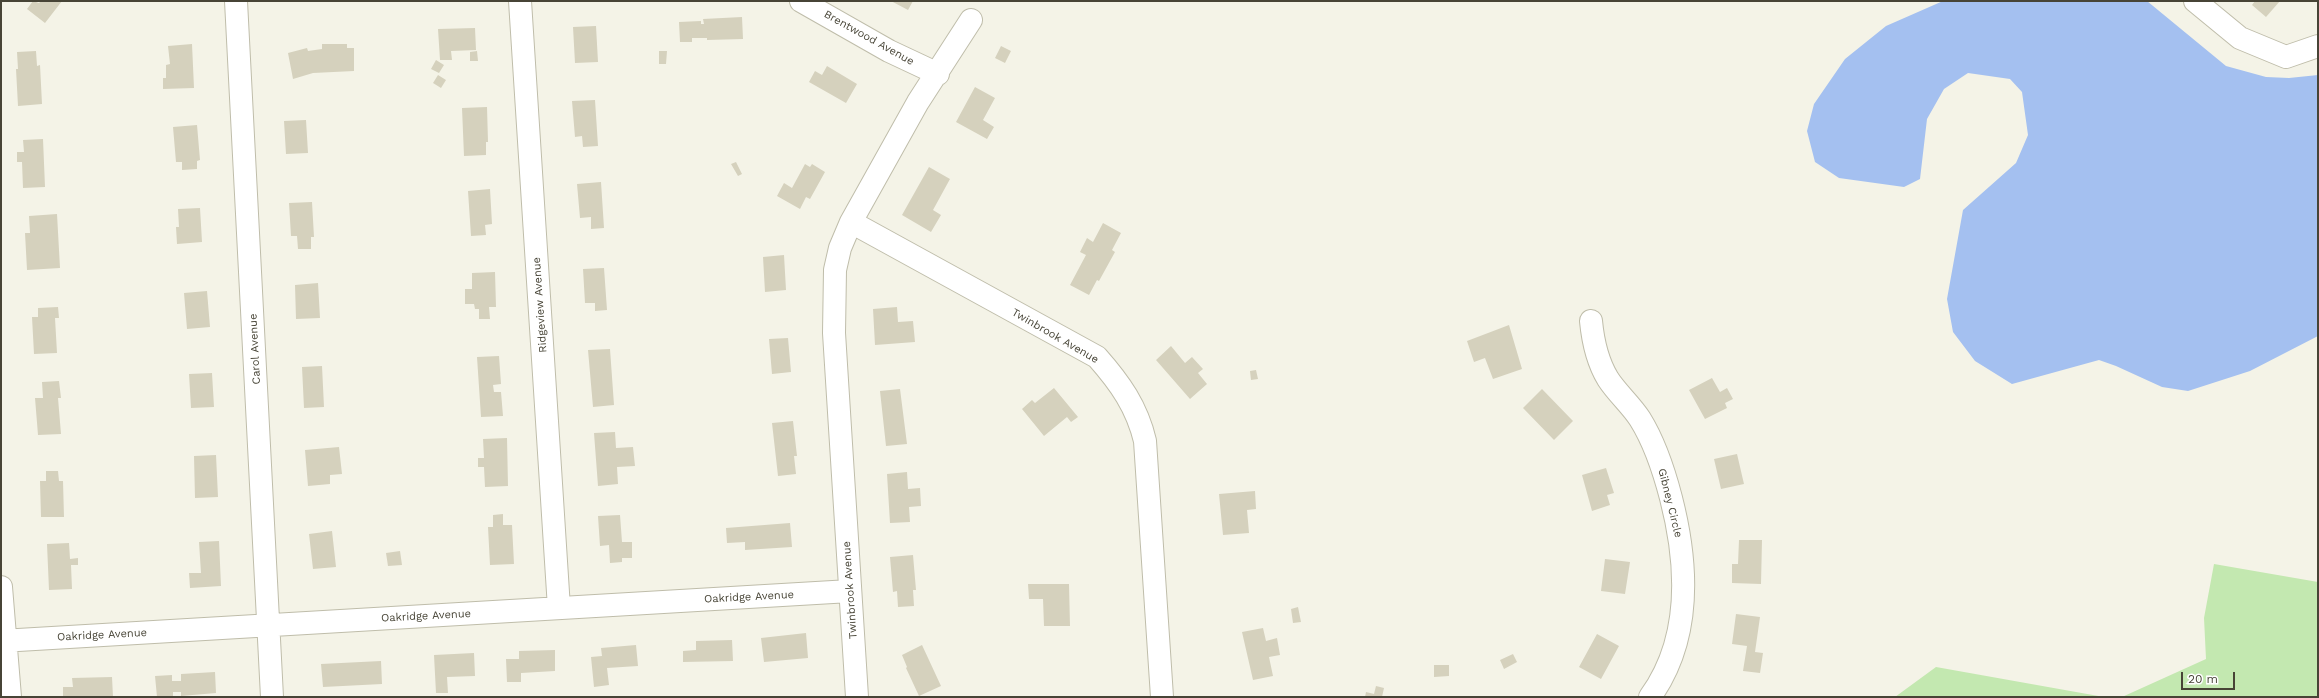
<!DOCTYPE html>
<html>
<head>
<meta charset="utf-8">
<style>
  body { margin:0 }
  #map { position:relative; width:2319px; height:698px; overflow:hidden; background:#f4f3e7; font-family:"Work Sans",sans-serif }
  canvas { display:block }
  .frame { position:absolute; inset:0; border:2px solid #474436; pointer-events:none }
  .scale { position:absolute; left:2181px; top:672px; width:54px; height:18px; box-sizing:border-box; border:2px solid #474436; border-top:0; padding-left:5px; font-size:12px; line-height:14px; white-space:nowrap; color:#474436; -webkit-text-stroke:3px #fff; paint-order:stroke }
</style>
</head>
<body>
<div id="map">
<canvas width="2319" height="698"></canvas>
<div class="frame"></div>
<div class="scale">20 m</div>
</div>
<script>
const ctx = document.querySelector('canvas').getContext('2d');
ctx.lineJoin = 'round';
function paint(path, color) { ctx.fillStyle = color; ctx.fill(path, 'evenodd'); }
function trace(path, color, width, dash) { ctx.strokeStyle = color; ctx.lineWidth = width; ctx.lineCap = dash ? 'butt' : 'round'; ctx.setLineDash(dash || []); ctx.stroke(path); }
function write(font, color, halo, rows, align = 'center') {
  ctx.font = font + ' "Work Sans",sans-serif'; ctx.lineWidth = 3.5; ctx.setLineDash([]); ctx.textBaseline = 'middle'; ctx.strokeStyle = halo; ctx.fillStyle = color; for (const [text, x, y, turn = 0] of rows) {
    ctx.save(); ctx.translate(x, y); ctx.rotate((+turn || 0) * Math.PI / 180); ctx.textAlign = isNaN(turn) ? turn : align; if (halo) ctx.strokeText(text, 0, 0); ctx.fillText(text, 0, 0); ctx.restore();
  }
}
paint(new Path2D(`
  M 2214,564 L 2318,582 L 2318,697 L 2122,697 L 2206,659 L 2204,618 Z
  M 1936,667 L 2104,697 L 1895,697 Z`), '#c3e8b0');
paint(new Path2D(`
  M 1943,1 L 2147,1 L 2226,66 L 2266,77 L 2289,78 L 2318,75 L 2318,336 L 2250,371 L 2188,391 L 2162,387 L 2116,366 L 2099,360 L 2012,384 L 1975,361 L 1953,332 L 1947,299 L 1963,210 L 2016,163 L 2028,135 L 2022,92 L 2010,79 L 1968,73 L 1944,89 L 1927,119 L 1920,179 L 1904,187 L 1839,178 L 1815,162 L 1807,131 L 1814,104 L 1845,59 L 1886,26 Z`), '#a4c0f0');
paint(new Path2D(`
  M 33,1 L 39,3 L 41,1 L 62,1 L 45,23 L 27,9 Z
  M 891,1 L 913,1 L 908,10 Z
  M 2255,1 L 2280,1 L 2266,17 L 2252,5 Z
  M 742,17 L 743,39 L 707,40 L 707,38 L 692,38 L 692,42 L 680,42 L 679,22 L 701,21 L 701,24 L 704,24 L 703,19 Z
  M 596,26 L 598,62 L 575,63 L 573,27 Z
  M 475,28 L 476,50 L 451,51 L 452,60 L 440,60 L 438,29 Z
  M 192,44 L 194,88 L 163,89 L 163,78 L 166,78 L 166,65 L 170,64 L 168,46 Z
  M 322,44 L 347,44 L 347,48 L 354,48 L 354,71 L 313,73 L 293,79 L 288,53 L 307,48 L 308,51 L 322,49 Z
  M 1001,46 L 1011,51 L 1005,63 L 995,58 Z
  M 36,51 L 37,66 L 40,65 L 42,104 L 18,106 L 16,69 L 18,69 L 17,52 Z
  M 477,51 L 478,61 L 470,61 L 470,52 Z
  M 659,51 L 667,51 L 666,64 L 659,64 Z
  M 436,60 L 444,65 L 439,73 L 431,69 Z
  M 827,66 L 857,84 L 846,103 L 809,82 L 815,71 L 822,75 Z
  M 438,75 L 446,80 L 441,88 L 433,83 Z
  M 975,87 L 995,98 L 983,120 L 994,127 L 987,139 L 956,122 Z
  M 595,100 L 598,146 L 583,147 L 582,136 L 575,137 L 572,101 Z
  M 487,107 L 488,142 L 486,142 L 486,155 L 464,156 L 462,108 Z
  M 306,120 L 308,153 L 286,154 L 284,121 Z
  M 197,125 L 200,160 L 197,161 L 197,169 L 182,170 L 182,162 L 176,162 L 173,127 Z
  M 43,139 L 45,187 L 23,188 L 22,162 L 17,162 L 17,152 L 24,152 L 23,140 Z
  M 736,162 L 742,174 L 738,176 L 731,164 Z
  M 805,164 L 810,167 L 812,164 L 825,172 L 810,199 L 806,197 L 800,209 L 777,196 L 784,183 L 792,188 Z
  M 929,167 L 950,179 L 933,210 L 941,215 L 931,232 L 902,215 Z
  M 601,182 L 604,228 L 591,229 L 591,217 L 580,218 L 577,184 Z
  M 490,189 L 492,224 L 485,225 L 486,235 L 471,236 L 468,191 Z
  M 312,202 L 314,237 L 311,237 L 311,249 L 298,249 L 297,236 L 291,236 L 289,203 Z
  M 200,208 L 202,242 L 177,244 L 176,227 L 179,227 L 178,209 Z
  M 57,214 L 60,268 L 27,270 L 25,233 L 30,233 L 29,216 Z
  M 1103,223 L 1121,233 L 1112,250 L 1115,252 L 1099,281 L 1097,280 L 1089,295 L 1070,285 L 1086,255 L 1080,252 L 1087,238 L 1093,242 Z
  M 784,255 L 786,290 L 765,292 L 763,257 Z
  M 604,268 L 607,310 L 595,311 L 595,303 L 585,303 L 583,269 Z
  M 495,272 L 496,307 L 489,307 L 490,319 L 479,319 L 479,309 L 475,309 L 474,304 L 465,304 L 465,289 L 472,289 L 472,273 Z
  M 318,283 L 320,318 L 296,319 L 295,285 Z
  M 207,291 L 210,327 L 187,329 L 184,293 Z
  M 58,307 L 59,318 L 55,318 L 57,353 L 34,354 L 32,317 L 38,317 L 38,308 Z
  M 897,307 L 898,322 L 913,321 L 915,342 L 875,345 L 873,309 Z
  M 1509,325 L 1522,369 L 1493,379 L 1485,358 L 1474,362 L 1467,341 Z
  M 788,338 L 791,372 L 772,374 L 769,339 Z
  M 1171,346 L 1185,363 L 1192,357 L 1203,369 L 1198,373 L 1207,384 L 1190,399 L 1156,360 Z
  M 610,349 L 614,405 L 593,407 L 588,350 Z
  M 499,356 L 501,384 L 493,385 L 494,392 L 501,392 L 503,416 L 481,417 L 477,357 Z
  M 322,366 L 324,407 L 304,408 L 302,367 Z
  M 1256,370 L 1258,379 L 1251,380 L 1250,371 Z
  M 212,373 L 214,407 L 191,408 L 189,374 Z
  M 1712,378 L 1720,392 L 1727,388 L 1733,399 L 1725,403 L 1727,408 L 1705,419 L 1689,390 Z
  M 59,381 L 61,398 L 58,398 L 61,434 L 38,435 L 35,398 L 43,398 L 42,382 Z
  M 1054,388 L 1078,417 L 1071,422 L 1067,417 L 1044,436 L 1022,409 L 1032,400 L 1035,403 Z
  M 900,389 L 907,444 L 886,446 L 880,391 Z
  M 1542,389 L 1573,421 L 1554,440 L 1523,408 Z
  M 793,421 L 797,456 L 794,456 L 796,474 L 778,476 L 772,423 Z
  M 615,432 L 616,448 L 633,447 L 635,466 L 617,467 L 618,484 L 598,486 L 594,433 Z
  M 507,438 L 508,486 L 485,487 L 484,467 L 478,467 L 478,458 L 484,458 L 483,439 Z
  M 339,447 L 342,474 L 330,475 L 330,484 L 308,486 L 305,450 Z
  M 1737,454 L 1744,484 L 1721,489 L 1714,459 Z
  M 216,455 L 218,497 L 195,498 L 194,456 Z
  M 1606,468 L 1614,493 L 1607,495 L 1610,505 L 1592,511 L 1582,475 Z
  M 46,471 L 58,471 L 59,481 L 63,481 L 64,517 L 41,517 L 40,481 L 46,481 Z
  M 907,472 L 908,489 L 920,488 L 921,506 L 909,507 L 910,522 L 890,523 L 887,474 Z
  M 1255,491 L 1256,509 L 1247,510 L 1249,533 L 1223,535 L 1219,494 Z
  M 503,514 L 503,525 L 512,525 L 514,564 L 490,565 L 488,527 L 493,527 L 493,515 Z
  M 620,515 L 622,542 L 632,542 L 632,558 L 622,558 L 622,562 L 610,563 L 609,545 L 600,546 L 598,516 Z
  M 790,523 L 792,547 L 745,550 L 745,542 L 727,543 L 726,528 Z
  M 332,531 L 336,567 L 313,569 L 309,534 Z
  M 1739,540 L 1762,540 L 1761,584 L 1732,583 L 1732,564 L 1738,564 Z
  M 219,541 L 221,586 L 190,588 L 189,573 L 201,573 L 199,542 Z
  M 69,543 L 70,559 L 78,558 L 78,565 L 71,565 L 72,589 L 49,590 L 47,544 Z
  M 400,551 L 402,565 L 388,566 L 386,553 Z
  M 913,555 L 916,590 L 913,590 L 914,606 L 898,607 L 897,591 L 893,592 L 890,557 Z
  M 1605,559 L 1630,562 L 1625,594 L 1601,591 Z
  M 1028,584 L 1069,584 L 1070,626 L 1044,626 L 1043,599 L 1029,599 Z
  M 1298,607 L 1301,622 L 1293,623 L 1291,609 Z
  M 1736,614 L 1760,617 L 1755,652 L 1763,653 L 1760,673 L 1743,671 L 1747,646 L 1732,644 Z
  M 1263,628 L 1266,641 L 1277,638 L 1280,655 L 1269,657 L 1273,676 L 1253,680 L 1242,632 Z
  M 806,633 L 808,658 L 764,662 L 761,638 Z
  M 1597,634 L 1619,646 L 1601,679 L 1579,667 Z
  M 732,640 L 733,661 L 683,662 L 683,651 L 696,650 L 696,641 Z
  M 636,645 L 638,666 L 607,668 L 609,685 L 594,687 L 591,657 L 602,656 L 601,648 Z
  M 922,645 L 941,686 L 919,696 L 906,668 L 907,667 L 902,655 Z
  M 555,650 L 555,671 L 521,673 L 521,682 L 507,682 L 506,659 L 519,659 L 519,651 Z
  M 474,653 L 475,676 L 447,677 L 448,693 L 436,693 L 434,655 Z
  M 1513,654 L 1517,662 L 1504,669 L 1500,660 Z
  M 381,661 L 382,684 L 323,687 L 321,664 Z
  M 1434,665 L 1449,665 L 1449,676 L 1434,677 Z
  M 215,672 L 216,693 L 181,696 L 181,692 L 173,692 L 173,696 L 157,697 L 155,676 L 172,675 L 172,681 L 181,681 L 181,674 Z
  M 112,677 L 113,697 L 63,697 L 63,687 L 73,687 L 72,678 Z
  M 1376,686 L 1384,688 L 1382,697 L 1365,697 L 1366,692 L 1374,694 Z`), '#d5d1bd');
const minor = new Path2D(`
  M 236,1 L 272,697
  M 520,1 L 559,608
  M 801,1 L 889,51 L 938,74
  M 2195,1 L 2240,38 L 2286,57 L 2318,46
  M 851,222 L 1097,357 C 1120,383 1137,407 1145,441 L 1162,697
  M 1591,321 C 1593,342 1597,361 1608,379 C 1617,393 1631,405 1640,419 C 1655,443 1664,471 1671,498 C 1688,564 1692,639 1650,697
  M 1,587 L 10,697
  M 1,641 L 850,591
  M 857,697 L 834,333 L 835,270 L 840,248 L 851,222 L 918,102 L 971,20`);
trace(minor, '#bfbdaa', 24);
trace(minor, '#fff', 22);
write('11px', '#474436', '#fff', [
  ["Brentwood Avenue",869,38,29],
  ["Ridgeview Avenue",540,305,-94],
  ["Twinbrook Avenue",1055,336,30],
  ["Carol Avenue",255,349,-93],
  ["Gibney Circle",1670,503,76],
  ["Twinbrook Avenue",850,590,-94],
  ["Oakridge Avenue",749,597,-3],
  ["Oakridge Avenue",426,616,-3],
  ["Oakridge Avenue",102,635,-3]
]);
</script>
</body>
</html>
